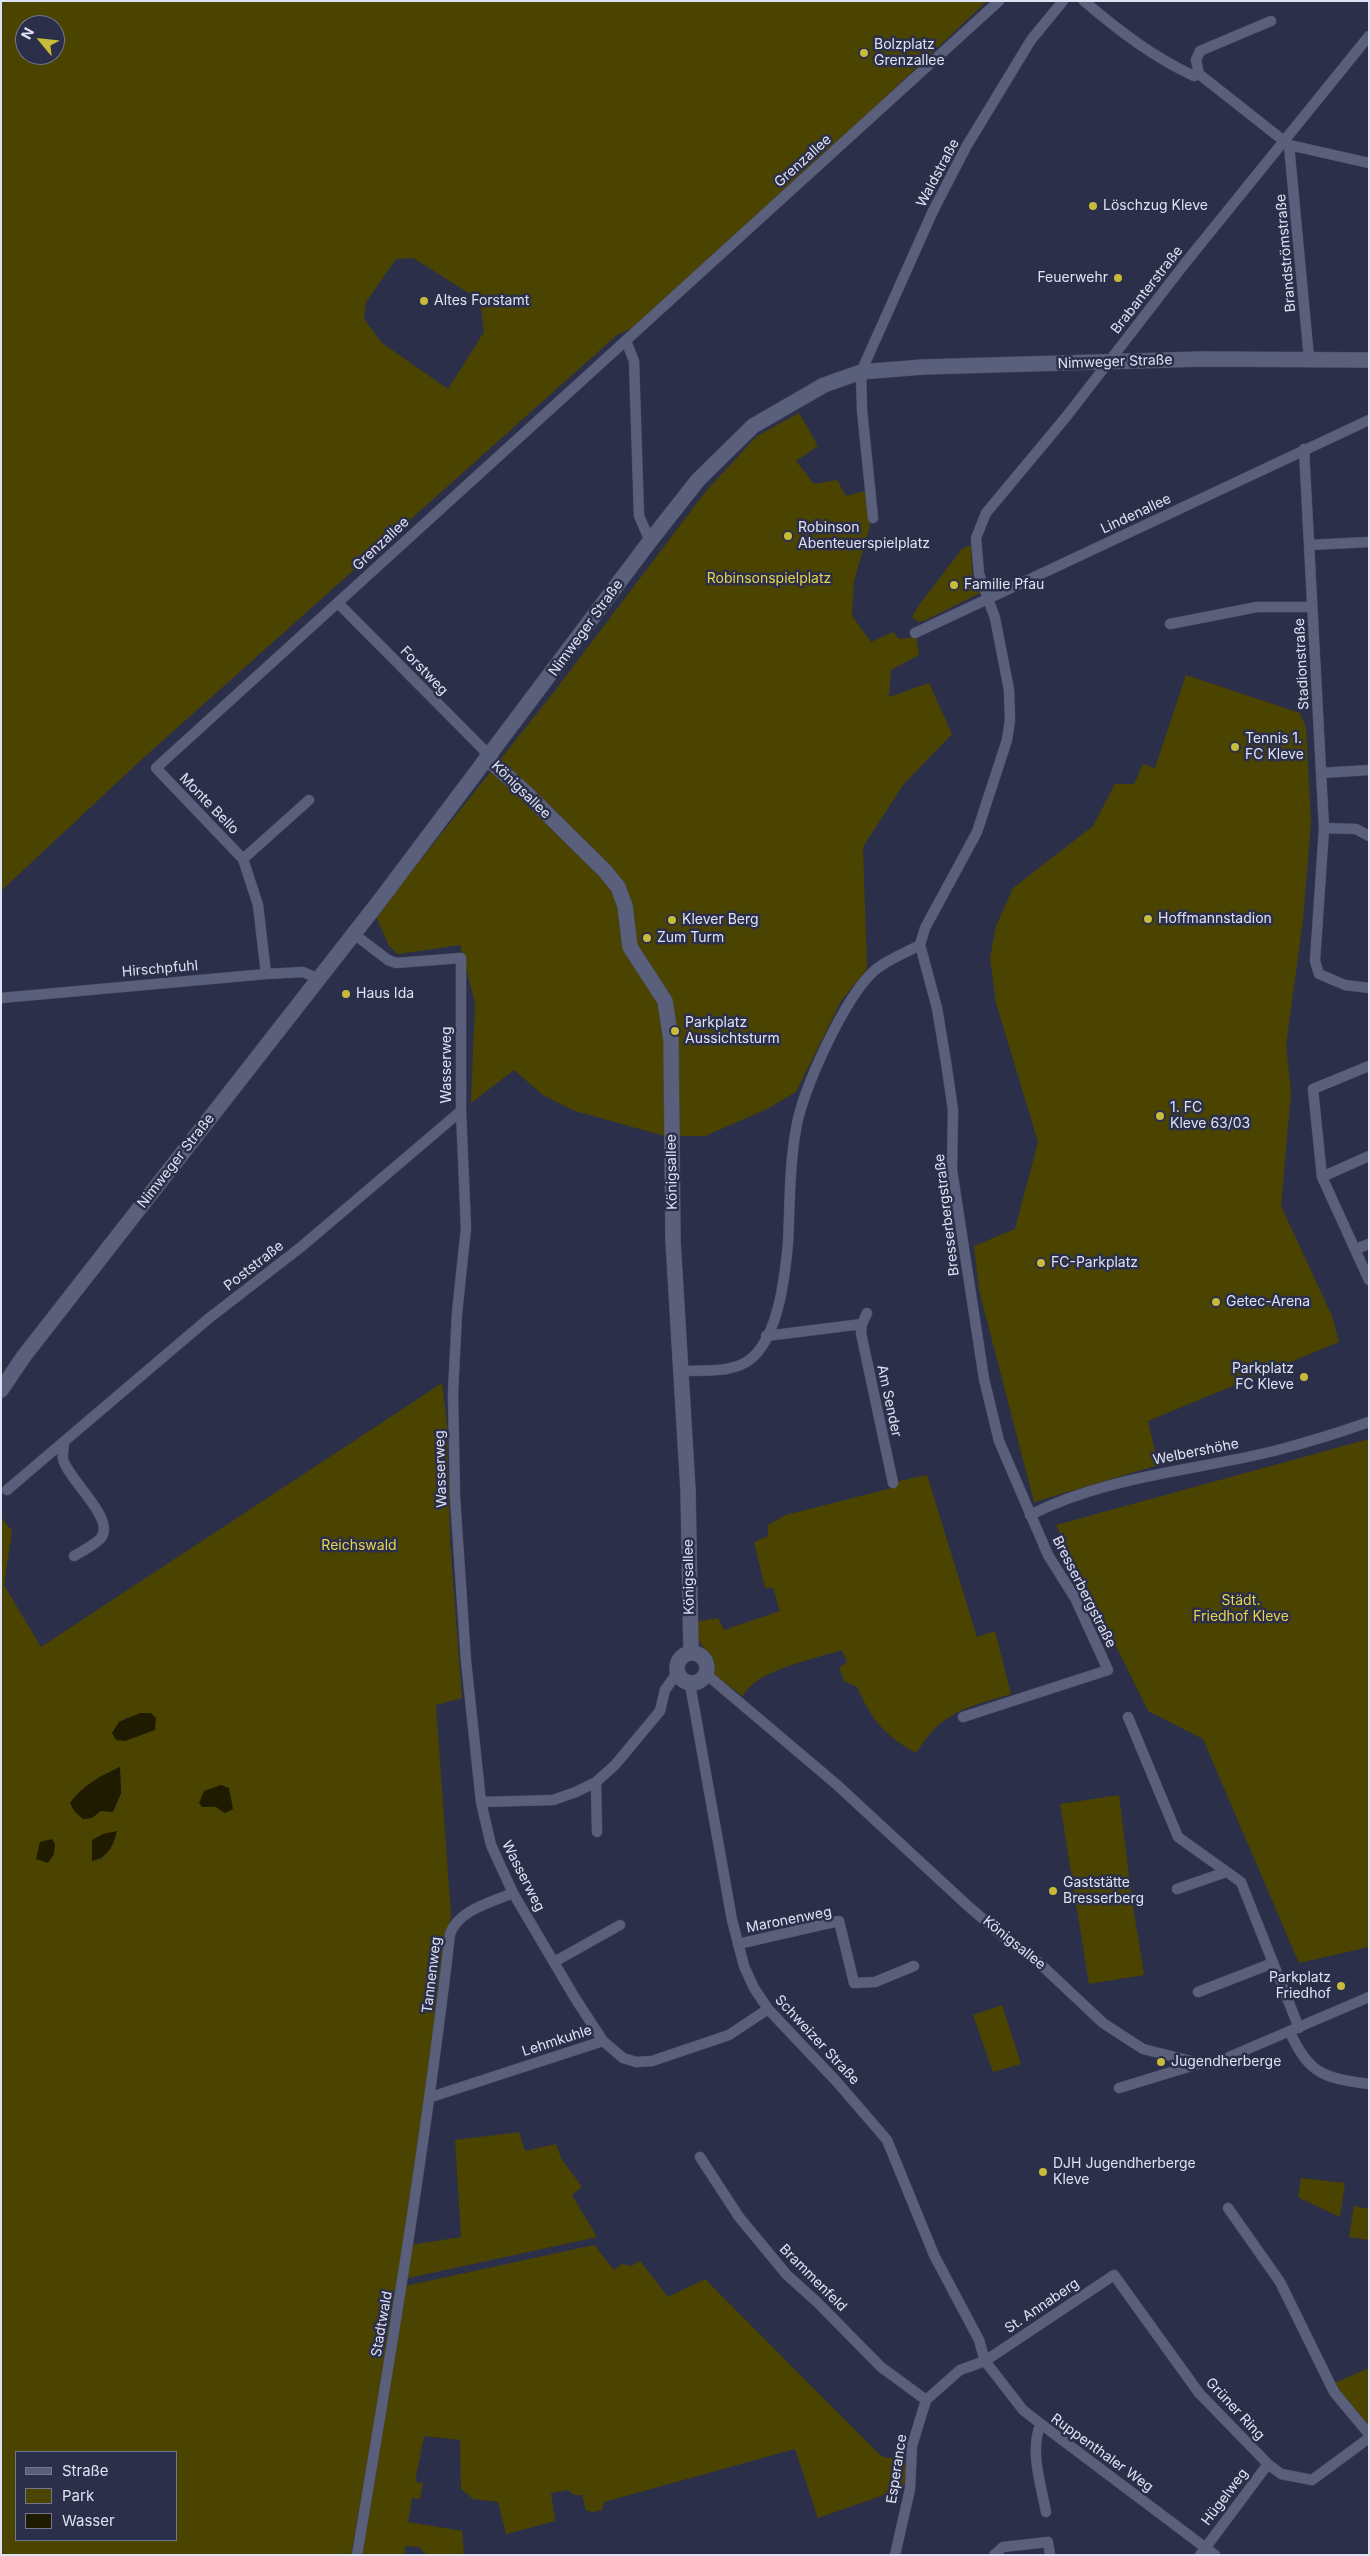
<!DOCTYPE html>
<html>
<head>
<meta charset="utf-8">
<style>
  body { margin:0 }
  #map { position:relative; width:1370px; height:2556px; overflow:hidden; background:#2c2f49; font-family:Inter,sans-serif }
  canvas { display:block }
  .frame { position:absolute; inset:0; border:2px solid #dee2f3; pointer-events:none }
  .legend { position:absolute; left:15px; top:2451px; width:162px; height:90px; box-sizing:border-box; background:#2c2f49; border:1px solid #73778d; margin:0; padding:6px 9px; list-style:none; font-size:15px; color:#dee2f3 }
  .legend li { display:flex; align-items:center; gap:10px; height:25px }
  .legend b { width:25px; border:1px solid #73778d }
  .north { position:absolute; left:15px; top:15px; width:50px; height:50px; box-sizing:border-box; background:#2c2f49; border:1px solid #73778d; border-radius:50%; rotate:298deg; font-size:14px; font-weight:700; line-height:20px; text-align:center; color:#dee2f3 }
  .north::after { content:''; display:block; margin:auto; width:18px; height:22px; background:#c9bb3a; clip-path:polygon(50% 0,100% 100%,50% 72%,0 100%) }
</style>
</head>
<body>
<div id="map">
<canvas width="1370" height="2556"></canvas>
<div class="frame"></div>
<ul class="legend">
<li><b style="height:6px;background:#5a5f7c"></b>Straße</li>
<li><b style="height:14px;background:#4b4400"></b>Park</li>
<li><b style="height:14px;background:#1f1b00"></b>Wasser</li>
</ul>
<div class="north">N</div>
</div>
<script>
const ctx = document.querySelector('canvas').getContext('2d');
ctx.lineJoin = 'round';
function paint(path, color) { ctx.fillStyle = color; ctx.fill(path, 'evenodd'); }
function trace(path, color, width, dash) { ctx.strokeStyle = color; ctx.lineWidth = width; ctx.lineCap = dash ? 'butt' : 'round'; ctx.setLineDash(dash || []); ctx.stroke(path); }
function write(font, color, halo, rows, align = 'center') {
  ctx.font = font + ' Inter,sans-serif'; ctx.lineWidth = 5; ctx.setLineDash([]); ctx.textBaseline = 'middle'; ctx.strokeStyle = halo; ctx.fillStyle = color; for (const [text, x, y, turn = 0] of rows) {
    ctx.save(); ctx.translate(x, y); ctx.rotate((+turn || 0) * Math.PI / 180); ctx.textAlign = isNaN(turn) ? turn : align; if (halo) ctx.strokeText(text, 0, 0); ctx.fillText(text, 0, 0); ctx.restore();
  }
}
paint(new Path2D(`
  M 1,1 L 987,1 L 648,321 L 617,335 L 141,760 L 1,891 ZM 25,25 L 55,25 L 55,55 L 25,55 ZM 413,258 L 480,300 L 484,332 L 448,389 L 382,343 L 364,319 L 366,302 L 396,259 Z
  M 799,413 L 818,446 L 796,461 L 814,484 L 837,480 L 846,496 L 865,491 L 870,526 L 854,581 L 852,616 L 871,642 L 893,632 L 899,639 L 916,637 L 919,655 L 891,670 L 889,697 L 929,683 L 952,734 L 903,785 L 863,847 L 867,969 L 841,1001 L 796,1092 L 767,1109 L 705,1136 L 665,1136 L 575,1111 L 543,1095 L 514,1070 L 471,1103 L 475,1003 L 460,945 L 398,954 L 389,946 L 376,916 L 557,688 L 706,491 L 757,436 Z
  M 971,545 L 972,573 L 980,593 L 926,620 L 918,622 L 912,617 L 919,605 L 962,549 Z
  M 1186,675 L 1300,713 L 1306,727 L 1311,822 L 1303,920 L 1286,1045 L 1291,1092 L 1281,1206 L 1332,1316 L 1339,1342 L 1148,1421 L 1158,1465 L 1034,1502 L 979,1290 L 974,1246 L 1015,1229 L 1038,1142 L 996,1003 L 990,958 L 996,926 L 1013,888 L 1093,826 L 1115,784 L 1134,784 L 1143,764 L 1155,768 Z
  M 442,1383 L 447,1425 L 450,1541 L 462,1698 L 436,1705 L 451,1915 L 440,1982 L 411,2245 L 461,2237 L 455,2140 L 519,2132 L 525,2151 L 556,2144 L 561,2158 L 582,2187 L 572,2195 L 597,2237 L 399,2280 L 351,2555 L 1,2555 L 1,1517 L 12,1531 L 4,1585 L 41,1647 ZM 128,1717 L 144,1733 L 125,1741 L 112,1733 L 119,1722 ZM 120,1767 L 121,1793 L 113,1812 L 70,1803 C 83,1785 100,1776 120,1767 ZM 221,1785 L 225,1813 L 216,1807 L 213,1789 ZM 116,1832 L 102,1859 L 92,1860 L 103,1834 ZM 16,2452 L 176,2452 L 176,2540 L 16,2540 Z
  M 1369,1439 L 1369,1947 L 1299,1963 L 1203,1739 L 1148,1711 L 1056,1525 Z
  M 927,1475 L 977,1637 L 995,1631 L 1011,1694 C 966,1708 943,1710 916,1753 C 884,1735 872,1720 857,1687 L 844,1681 L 839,1668 L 847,1662 L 842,1650 C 815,1659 755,1670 743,1696 L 714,1675 L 715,1663 L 697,1638 L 695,1622 L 718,1618 L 724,1630 L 780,1611 L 773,1588 L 765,1588 L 754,1542 L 768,1536 L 768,1525 L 786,1515 L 892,1488 L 899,1481 Z
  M 1119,1795 L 1132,1900 L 1144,1975 L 1089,1984 L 1060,1804 Z
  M 1002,2005 L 1021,2064 L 993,2072 L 973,2015 Z
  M 1301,2178 L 1345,2183 L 1340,2217 L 1298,2197 Z
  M 1354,2206 L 1369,2209 L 1369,2240 L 1349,2237 Z
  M 594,2245 L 614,2270 L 622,2264 L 631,2266 L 640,2261 L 668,2297 L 705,2279 L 881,2456 L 907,2462 L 904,2488 L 818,2518 L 795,2449 L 604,2502 L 602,2510 L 592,2512 L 586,2510 L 582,2495 L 574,2495 L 568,2490 L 551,2493 L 555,2521 L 506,2534 L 498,2502 L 473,2499 L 461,2489 L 460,2440 L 424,2436 L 415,2482 L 423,2483 L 420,2499 L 412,2498 L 408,2522 L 462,2531 L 464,2555 L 427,2555 L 419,2547 L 405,2546 L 405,2555 L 359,2555 L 405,2286 Z
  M 1369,2368 L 1369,2433 L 1330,2385 Z`), '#4b4400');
paint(new Path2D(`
  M 140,1713 L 151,1713 L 156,1718 L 155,1730 L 125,1741 L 116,1740 L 112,1733 L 119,1722 Z
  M 120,1767 L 121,1793 L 113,1812 L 101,1811 L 92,1818 L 83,1819 L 75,1812 L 70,1803 C 83,1785 100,1776 120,1767 Z
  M 221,1785 L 229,1788 L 233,1809 L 225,1813 L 216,1807 L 202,1807 L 199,1803 L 204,1791 Z
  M 117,1831 C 113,1847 108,1857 92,1861 L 92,1840 L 103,1834 Z
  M 52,1839 L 55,1844 L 54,1854 L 48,1863 L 36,1859 L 40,1842 Z`), '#1f1b00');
const street = new Path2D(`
  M 1084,1 C 1118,30 1153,57 1194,76 L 1199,74
  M 1271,21 L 1200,51 L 1196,60 L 1199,74 L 1289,145 L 1369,163
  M 1289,145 L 1309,358
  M 626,341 L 634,361 L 639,516 L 650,541
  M 1304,449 L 1324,828 L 1315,961 L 1319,974 L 1345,985 L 1369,988
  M 873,518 L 862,410 L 861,372 L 933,211 L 966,147 L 1031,40 L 1063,1
  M 1309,545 L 1369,542
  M 339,604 L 483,749 L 488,759
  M 1170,624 L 1257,607 L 1312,607
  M 915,633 L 1369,420
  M 1321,773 L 1369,770
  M 1324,828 L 1356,829 L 1369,836
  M 243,859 L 309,800
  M 354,934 L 388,960 L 396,963 L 461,958 L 461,1111 L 466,1228 L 457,1313 L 453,1393 L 455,1497 L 466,1661 L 481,1802 L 491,1845 L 513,1893 L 575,1998 L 603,2041
  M 266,974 L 258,905 L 243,859 L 156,768 L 999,1
  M 1,998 L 266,974 L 303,972 L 319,979
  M 1369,1066 L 1313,1089 L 1322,1177 L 1369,1280
  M 1322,1177 L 1369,1156
  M 1356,1249 L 1369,1244
  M 862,1324 L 861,1333 L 893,1483
  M 766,1336 L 862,1324 L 867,1313
  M 681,1371 C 704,1370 735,1374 753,1357 C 779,1333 785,1275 788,1243 C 790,1206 789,1166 796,1129 C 802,1090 845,997 874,971 C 886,960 905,953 920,945
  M 64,1443 C 64,1448 62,1454 63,1459 C 68,1480 118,1520 100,1539 C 93,1546 82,1551 74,1556
  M 7,1490 L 208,1319 L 301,1247 L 461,1111
  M 1030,1515 C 1107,1476 1192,1471 1274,1451 C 1305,1443 1338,1433 1369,1422
  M 706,1674 L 836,1784 L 968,1906 L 1004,1937 L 1036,1960 L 1103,2023 L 1143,2049 L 1199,2063 L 1215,2063 L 1369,1997
  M 690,1684 L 732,1920 L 744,1966 L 754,1988 L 768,2009 L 837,2082 L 887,2140 L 934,2255 L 979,2340 L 985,2361 L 1023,2410 L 1041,2424 L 1215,2555
  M 963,1717 L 1108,1670 L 1075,1598 L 1048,1555 L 999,1441 L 984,1379 L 952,1170 L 953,1110 L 946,1062 L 937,1008 L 920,945 L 925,928 L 977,832 L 1007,740 L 1010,720 L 1009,690 L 995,618 L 979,574 L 976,538 L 986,513 L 1066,417 L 1186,262 L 1369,36
  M 1128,1717 L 1178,1837 L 1241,1882 L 1299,2028
  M 596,1782 L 597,1832
  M 481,1802 L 553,1800 L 576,1792 L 596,1782 L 615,1765 L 660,1711 L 665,1690 L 677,1673
  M 1177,1889 L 1226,1872
  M 738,1944 L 839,1921 L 854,1983 L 875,1982 L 914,1966
  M 554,1962 L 620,1925
  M 1198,1992 L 1273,1963
  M 1290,2032 C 1309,2075 1325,2078 1369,2084
  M 1119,2088 L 1198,2064
  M 431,2097 L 603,2041 L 623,2058 L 636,2062 L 652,2061 L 729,2035 L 768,2009
  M 700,2157 L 739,2217 L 787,2275 L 817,2302 L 881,2367 L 926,2400
  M 1228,2208 L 1280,2282 L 1334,2392 L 1369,2434
  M 1041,2424 C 1029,2449 1041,2485 1046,2512
  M 357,2555 C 392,2347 426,2143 450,1934 C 458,1910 492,1902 513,1893
  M 895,2555 L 910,2489 L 912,2446 L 926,2400 L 960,2370 L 985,2361 L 1114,2275 L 1199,2393 L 1268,2464 L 1281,2474 L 1312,2480 L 1369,2438
  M 994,2555 L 1003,2547 L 1048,2542 L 1050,2555
  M 1200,2555 L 1268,2464`);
const secondary = new Path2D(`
  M 488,759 L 526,793 L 605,871 L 618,887 L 625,906 L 630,947 L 665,1001 L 671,1040 L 673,1241 L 688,1490 L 691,1653
  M 1,1390 L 24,1356 L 381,899 L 650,541 L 698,480 L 753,426 L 824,385 L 861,372 L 923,367 L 1202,359 L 1369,360
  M677 1668a15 15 0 1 1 30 0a15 15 0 1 1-30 0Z`);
trace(street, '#494c62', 11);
trace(secondary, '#494c62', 16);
trace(street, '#5a5f7c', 10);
trace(secondary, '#5a5f7c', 15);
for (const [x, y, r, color] of [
  [864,53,5,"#c9bb3a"],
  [1093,206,5,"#c9bb3a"],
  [1118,278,5,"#c9bb3a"],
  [424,301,5,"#c9bb3a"],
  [788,536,5,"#c9bb3a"],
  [954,585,5,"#c9bb3a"],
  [1235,747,5,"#c9bb3a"],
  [1148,919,5,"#c9bb3a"],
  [672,920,5,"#c9bb3a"],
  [647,938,5,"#c9bb3a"],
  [346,994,5,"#c9bb3a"],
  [675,1031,5,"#c9bb3a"],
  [1160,1116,5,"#c9bb3a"],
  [1041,1263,5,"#c9bb3a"],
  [1216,1302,5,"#c9bb3a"],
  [1304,1377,5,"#c9bb3a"],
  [1053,1891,5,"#c9bb3a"],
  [1341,1986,5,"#c9bb3a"],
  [1161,2062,5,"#c9bb3a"],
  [1043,2172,5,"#c9bb3a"]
]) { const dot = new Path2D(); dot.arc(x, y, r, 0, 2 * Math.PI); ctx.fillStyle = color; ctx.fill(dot); trace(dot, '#2c2f49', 2); }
write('14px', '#dee2f3', '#2c2f49', [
  ["Bolzplatz",874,45],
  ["Grenzallee",874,61],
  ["Löschzug Kleve",1103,206],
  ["Feuerwehr",1108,278,"right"],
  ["Altes Forstamt",434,301],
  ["Robinson",798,528],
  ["Abenteuerspielplatz",798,544],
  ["Familie Pfau",964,585],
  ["Tennis 1.",1245,739],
  ["FC Kleve",1245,755],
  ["Hoffmannstadion",1158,919],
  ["Klever Berg",682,920],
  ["Zum Turm",657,938],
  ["Haus Ida",356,994],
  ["Parkplatz",685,1023],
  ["Aussichtsturm",685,1039],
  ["1. FC",1170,1108],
  ["Kleve 63/03",1170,1124],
  ["FC-Parkplatz",1051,1263],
  ["Getec-Arena",1226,1302],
  ["Parkplatz",1294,1369,"right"],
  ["FC Kleve",1294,1385,"right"],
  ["Gaststätte",1063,1883],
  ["Bresserberg",1063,1899],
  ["Parkplatz",1331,1978,"right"],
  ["Friedhof",1331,1994,"right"],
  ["Jugendherberge",1171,2062],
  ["DJH Jugendherberge",1053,2164],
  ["Kleve",1053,2180]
], 'left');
write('14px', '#dee2f3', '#2c2f49', [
  ["Grenzallee",803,161,-42],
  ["Waldstraße",938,173,-62],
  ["Brandströmstraße",1286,253,-95],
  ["Brabanterstraße",1147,290,-52],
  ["Nimweger Straße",1115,362,-2],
  ["Lindenallee",1136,514,-25],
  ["Grenzallee",381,544,-43],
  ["Nimweger Straße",586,628,-54],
  ["Stadionstraße",1302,664,-93],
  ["Forstweg",424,671,46],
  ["Königsallee",521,790,44],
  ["Monte Bello",209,804,46],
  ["Hirschpfuhl",160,969,-5],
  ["Wasserweg",447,1065,-90],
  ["Nimweger Straße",176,1161,-52],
  ["Königsallee",672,1172,-91],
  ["Bresserbergstraße",947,1215,-97],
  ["Poststraße",254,1266,-38],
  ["Am Sender",889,1401,78],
  ["Welbershöhe",1196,1452,-11],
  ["Wasserweg",441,1469,-92],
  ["Königsallee",689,1577,-91],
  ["Bresserbergstraße",1084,1592,63],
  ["Wasserweg",523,1876,63],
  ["Maronenweg",789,1920,-11],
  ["Königsallee",1014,1943,39],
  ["Tannenweg",432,1975,-83],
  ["Schweizer Straße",817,2040,47],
  ["Lehmkuhle",557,2041,-18],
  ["Brammenfeld",813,2278,45],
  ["St. Annaberg",1042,2306,-34],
  ["Stadtwald",382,2324,-80],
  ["Grüner Ring",1235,2409,47],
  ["Ruppenthaler Weg",1102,2453,36],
  ["Esperance",897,2469,-81],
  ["Hügelweg",1225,2497,-53]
]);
write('14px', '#e4d54b', '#2c2f49', [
  ["Robinsonspielplatz",769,579],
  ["Reichswald",359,1546],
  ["Städt.",1241,1601],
  ["Friedhof Kleve",1241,1617]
]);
</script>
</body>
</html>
